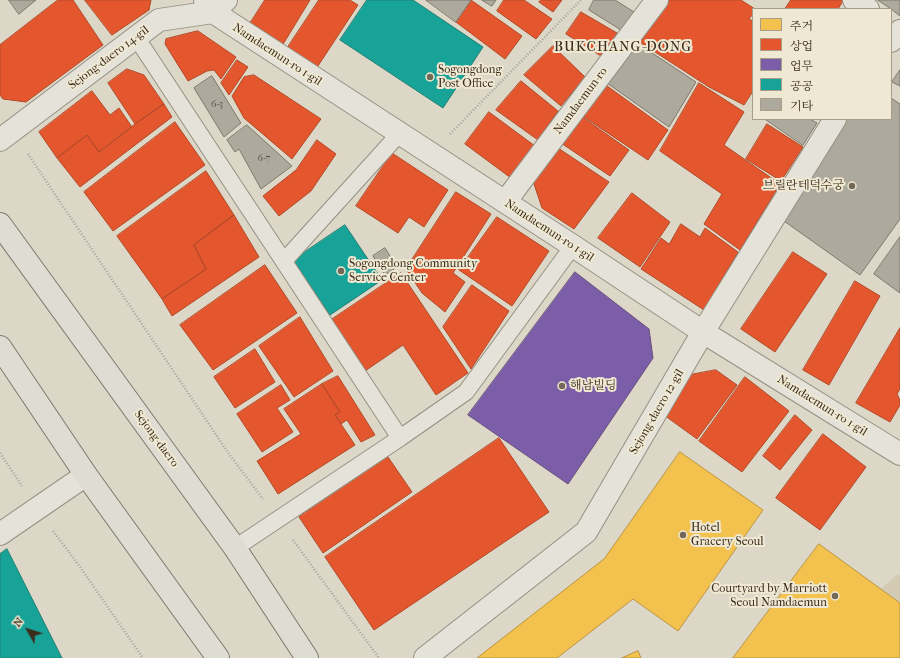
<!DOCTYPE html>
<html>
<head>
<meta charset="utf-8">
<style>
  body { margin:0 }
  #map { position:relative; width:900px; height:658px; overflow:hidden; background:#dcd7c6; font-family:"IM FELL French Canon","Noto Serif KR",serif }
  canvas { display:block }
  .legend { position:absolute; left:752px; top:8px; width:140px; height:112px; box-sizing:border-box; background:#efe9d3; border:1px solid #a79d89; margin:0; padding:5px 7px; list-style:none; font-size:12px; color:#3b2b1b }
  .legend li { display:flex; align-items:center; gap:8px; height:20px }
  .legend b { width:20px; border:1px solid #a79d89 }
  .north { position:absolute; left:8px; top:610px; width:40px; height:40px; -webkit-text-stroke:3px #efe9d3; paint-order:stroke; rotate:309deg; font-size:11px; font-weight:700; line-height:16px; text-align:center; color:#3b2b1b }
  .north::after { content:''; display:block; margin:auto; width:14px; height:18px; background:#3b2b1b; clip-path:polygon(50% 0,100% 100%,50% 72%,0 100%) }
</style>
</head>
<body>
<div id="map">
<canvas width="900" height="658"></canvas>
<ul class="legend">
<li><b style="height:11px;background:#f2c14e"></b>주거</li>
<li><b style="height:11px;background:#e4572e"></b>상업</li>
<li><b style="height:11px;background:#7b5ea7"></b>업무</li>
<li><b style="height:11px;background:#17a398"></b>공공</li>
<li><b style="height:11px;background:#aea99d"></b>기타</li>
</ul>
<div class="north">N</div>
</div>
<script>
const ctx = document.querySelector('canvas').getContext('2d');
ctx.lineJoin = 'round';
function paint(path, color) { ctx.fillStyle = color; ctx.fill(path, 'evenodd'); }
function trace(path, color, width, dash) { ctx.strokeStyle = color; ctx.lineWidth = width; ctx.lineCap = dash ? 'butt' : 'round'; ctx.setLineDash(dash || []); ctx.stroke(path); }
function write(font, color, halo, rows, align = 'center') {
  ctx.font = font + ' "IM FELL French Canon","Noto Serif KR",serif'; ctx.lineWidth = 4; ctx.setLineDash([]); ctx.textBaseline = 'middle'; ctx.strokeStyle = halo; ctx.fillStyle = color; for (const [text, x, y, turn = 0] of rows) {
    ctx.save(); ctx.translate(x, y); ctx.rotate((+turn || 0) * Math.PI / 180); ctx.textAlign = isNaN(turn) ? turn : align; if (halo) ctx.strokeText(text, 0, 0); ctx.fillText(text, 0, 0); ctx.restore();
  }
}
paint(new Path2D(`
  M 898,574 L 900,576 L 900,603 L 881,589 Z`), '#d2cab2');
const homes = new Path2D(`
  M 680,452 L 763,510 L 678,631 L 633,599 L 557,658 L 477,658 L 604,559 Z
  M 819,544 L 900,603 L 900,658 L 733,658 Z
  M 638,651 L 641,658 L 622,658 Z`);
paint(homes, '#f2c14e');
trace(homes, '#bb943f', 1);
const shops = new Path2D(`
  M 58,0 L 73,0 L 103,45 L 26,102 L 3,99 L 0,95 L 0,45 Z
  M 85,0 L 151,0 L 149,10 L 112,35 Z
  M 265,0 L 310,0 L 282,46 L 249,25 Z
  M 319,0 L 350,0 L 358,5 L 316,69 L 286,50 Z
  M 471,0 L 522,36 L 505,59 L 456,22 Z
  M 504,0 L 524,0 L 552,19 L 536,39 L 497,11 Z
  M 541,0 L 562,0 L 553,12 L 539,2 Z
  M 668,0 L 741,0 L 755,9 L 753,9 L 753,14 L 749,19 L 753,21 L 753,91 L 744,105 L 709,87 L 638,41 Z
  M 791,0 L 841,0 L 843,1 L 838,9 L 785,9 Z
  M 581,12 L 617,33 L 601,56 L 566,34 Z
  M 198,31 L 236,57 L 221,79 L 214,70 L 207,71 L 188,81 L 165,44 L 166,39 Z
  M 553,46 L 585,77 L 561,106 L 524,75 Z
  M 237,60 L 248,67 L 229,95 L 221,83 Z
  M 127,69 L 144,75 L 164,104 L 135,124 L 108,83 Z
  M 254,75 L 321,119 L 292,159 L 244,118 L 232,96 L 244,77 Z
  M 521,81 L 558,111 L 538,140 L 496,110 Z
  M 603,83 L 668,130 L 648,160 L 578,113 Z
  M 699,83 L 744,112 L 724,145 L 780,184 L 740,250 L 704,224 L 722,194 L 660,151 Z
  M 92,91 L 110,115 L 119,108 L 132,127 L 99,152 L 87,135 L 57,158 L 39,132 Z
  M 164,104 L 172,117 L 80,187 L 57,158 L 87,135 L 99,152 L 135,124 Z
  M 489,112 L 535,146 L 511,178 L 465,144 Z
  M 578,114 L 629,150 L 610,176 L 558,141 Z
  M 175,122 L 205,165 L 113,231 L 84,192 Z
  M 767,124 L 803,147 L 781,181 L 746,159 Z
  M 317,140 L 336,154 L 311,191 L 279,216 L 263,196 L 296,170 Z
  M 558,148 L 609,182 L 574,229 L 542,208 L 533,181 Z
  M 392,153 L 448,190 L 424,227 L 409,217 L 398,233 L 356,206 Z
  M 206,171 L 234,215 L 194,245 L 206,269 L 162,299 L 117,236 Z
  M 456,192 L 491,214 L 453,273 L 465,282 L 445,312 L 422,293 L 406,269 Z
  M 632,193 L 670,222 L 640,267 L 598,238 Z
  M 234,215 L 259,257 L 172,316 L 162,299 L 206,269 L 194,245 Z
  M 497,217 L 549,251 L 512,306 L 459,270 Z
  M 681,224 L 700,237 L 705,228 L 738,252 L 704,310 L 641,269 L 661,238 L 669,244 Z
  M 793,252 L 827,274 L 775,352 L 741,329 Z
  M 265,265 L 297,313 L 213,370 L 180,325 Z
  M 401,273 L 468,373 L 436,395 L 403,345 L 365,371 L 331,320 Z
  M 855,281 L 880,296 L 829,385 L 803,370 Z
  M 472,285 L 509,311 L 471,369 L 443,327 Z
  M 300,317 L 333,371 L 294,397 L 259,346 Z
  M 900,328 L 900,389 L 897,394 L 900,400 L 900,405 L 890,422 L 856,403 Z
  M 255,349 L 275,382 L 235,408 L 214,377 Z
  M 716,370 L 737,385 L 697,439 L 664,415 L 684,376 Z
  M 338,376 L 375,435 L 361,442 L 347,420 L 341,424 L 335,415 L 340,412 L 322,384 Z
  M 745,377 L 789,411 L 742,472 L 699,441 Z
  M 322,384 L 340,412 L 335,415 L 355,445 L 278,494 L 257,461 L 301,434 L 284,409 Z
  M 281,385 L 290,400 L 277,408 L 293,432 L 262,452 L 237,414 Z
  M 795,415 L 812,430 L 780,470 L 763,456 Z
  M 823,434 L 866,467 L 820,530 L 776,498 Z
  M 499,438 L 549,512 L 374,630 L 325,557 Z
  M 388,457 L 412,492 L 323,553 L 299,517 Z`);
paint(shops, '#e4572e');
trace(shops, '#b14a28', 1);
const offices = new Path2D(`
  M 575,272 L 649,329 L 653,358 L 568,484 L 468,415 Z`);
paint(offices, '#7b5ea7');
trace(offices, '#684f7d', 1);
const public = new Path2D(`
  M 367,0 L 413,0 L 483,47 L 443,108 L 340,40 Z
  M 345,225 L 382,280 L 330,315 L 293,260 Z
  M 7,549 L 62,658 L 0,658 L 0,554 Z`);
paint(public, '#17a398');
trace(public, '#227f72', 1);
const building = new Path2D(`
  M 9,0 L 36,0 L 19,14 Z
  M 426,0 L 471,0 L 456,22 Z
  M 482,0 L 496,0 L 492,6 Z
  M 594,0 L 615,0 L 634,12 L 621,30 L 589,10 Z
  M 878,0 L 900,0 L 900,16 L 891,9 Z
  M 637,43 L 696,82 L 669,127 L 607,83 Z
  M 900,70 L 900,86 L 892,82 Z
  M 212,76 L 241,123 L 224,137 L 194,88 Z
  M 891,98 L 900,104 L 900,219 L 860,275 L 784,221 L 844,119 L 891,119 Z
  M 765,119 L 810,119 L 817,123 L 803,145 Z
  M 247,125 L 292,166 L 261,189 L 239,149 L 235,152 L 227,140 Z
  M 900,237 L 900,293 L 874,274 Z
  M 385,248 L 397,267 L 385,275 L 373,256 Z`);
paint(building, '#aea99d');
trace(building, '#7e786d', 1);
const service = new Path2D(`
  M 136,37 L 400,438 L 235,548
  M 284,261 L 399,134
  M 400,438 L 466,392 L 573,246`);
const minor = new Path2D(`
  M 205,0 L 213,12 L 573,246 L 703,332 L 900,454
  M 854,0 L 868,9
  M 891,41 L 900,31
  M 0,140 L 159,20 L 213,12 L 226,0
  M 505,202 L 657,0
  M 0,534 L 86,475
  M 425,658 L 586,532 L 703,332 L 835,119`);
const primary = new Path2D(`
  M 0,224 L 235,548 L 307,658
  M 0,347 L 86,475 L 218,658`);
trace(service, '#959084', 18);
trace(minor, '#959084', 24);
trace(primary, '#7e786d', 24);
trace(new Path2D(`
  M 450,134 L 581,0
  M 28,154 L 229,454 L 263,499
  M 0,453 L 22,486
  M 53,531 L 78,564 L 143,658
  M 293,540 L 379,658`), '#a6a39b', 2.5, [1, 2]);
trace(service, '#e4e2d9', 16);
trace(minor, '#e4e2d9', 22);
trace(primary, '#dfddd3', 22);
for (const [x, y, r, color] of [
  [430,77,4,"#736757"],
  [852,186,4,"#736757"],
  [341,271,4,"#736757"],
  [562,386,4,"#736757"],
  [683,535,4,"#736757"],
  [835,596,4,"#736757"]
]) { const dot = new Path2D(); dot.arc(x, y, r, 0, 2 * Math.PI); ctx.fillStyle = color; ctx.fill(dot); trace(dot, '#efe9d3', 1.5); }
write('10px', '#584a3c', null, [
  ["6-3",217,105],
  ["6-7",264,159]
]);
write('12px', '#3b2b1b', '#efe9d3', [
  ["Namdaemun-ro 1-gil",277,55,33],
  ["Sejong-daero 14-gil",109,58,-37],
  ["Namdaemun-ro",581,101,-53],
  ["Namdaemun-ro 1-gil",549,231,33],
  ["Namdaemun-ro 1-gil",822,406,32],
  ["Sejong-daero 12-gil",657,412,-60],
  ["Sejong-daero",156,439,54]
]);
write('12px', '#3b2b1b', '#efe9d3', [
  ["Sogongdong",438,70],
  ["Post Office",438,84],
  ["브릴란테덕수궁",844,186,"right"],
  ["Sogongdong Community",349,264],
  ["Service Center",349,278],
  ["해남빌딩",570,386],
  ["Hotel",691,528],
  ["Gracery Seoul",691,542],
  ["Courtyard by Marriott",827,589,"right"],
  ["Seoul Namdaemun",827,603,"right"]
], 'left');
ctx.letterSpacing = '1px';
write('14px', '#3b2b1b', '#efe9d3', [
  ["BUKCHANG-DONG",623,48]
]);
ctx.letterSpacing = '0px';
</script>
</body>
</html>
